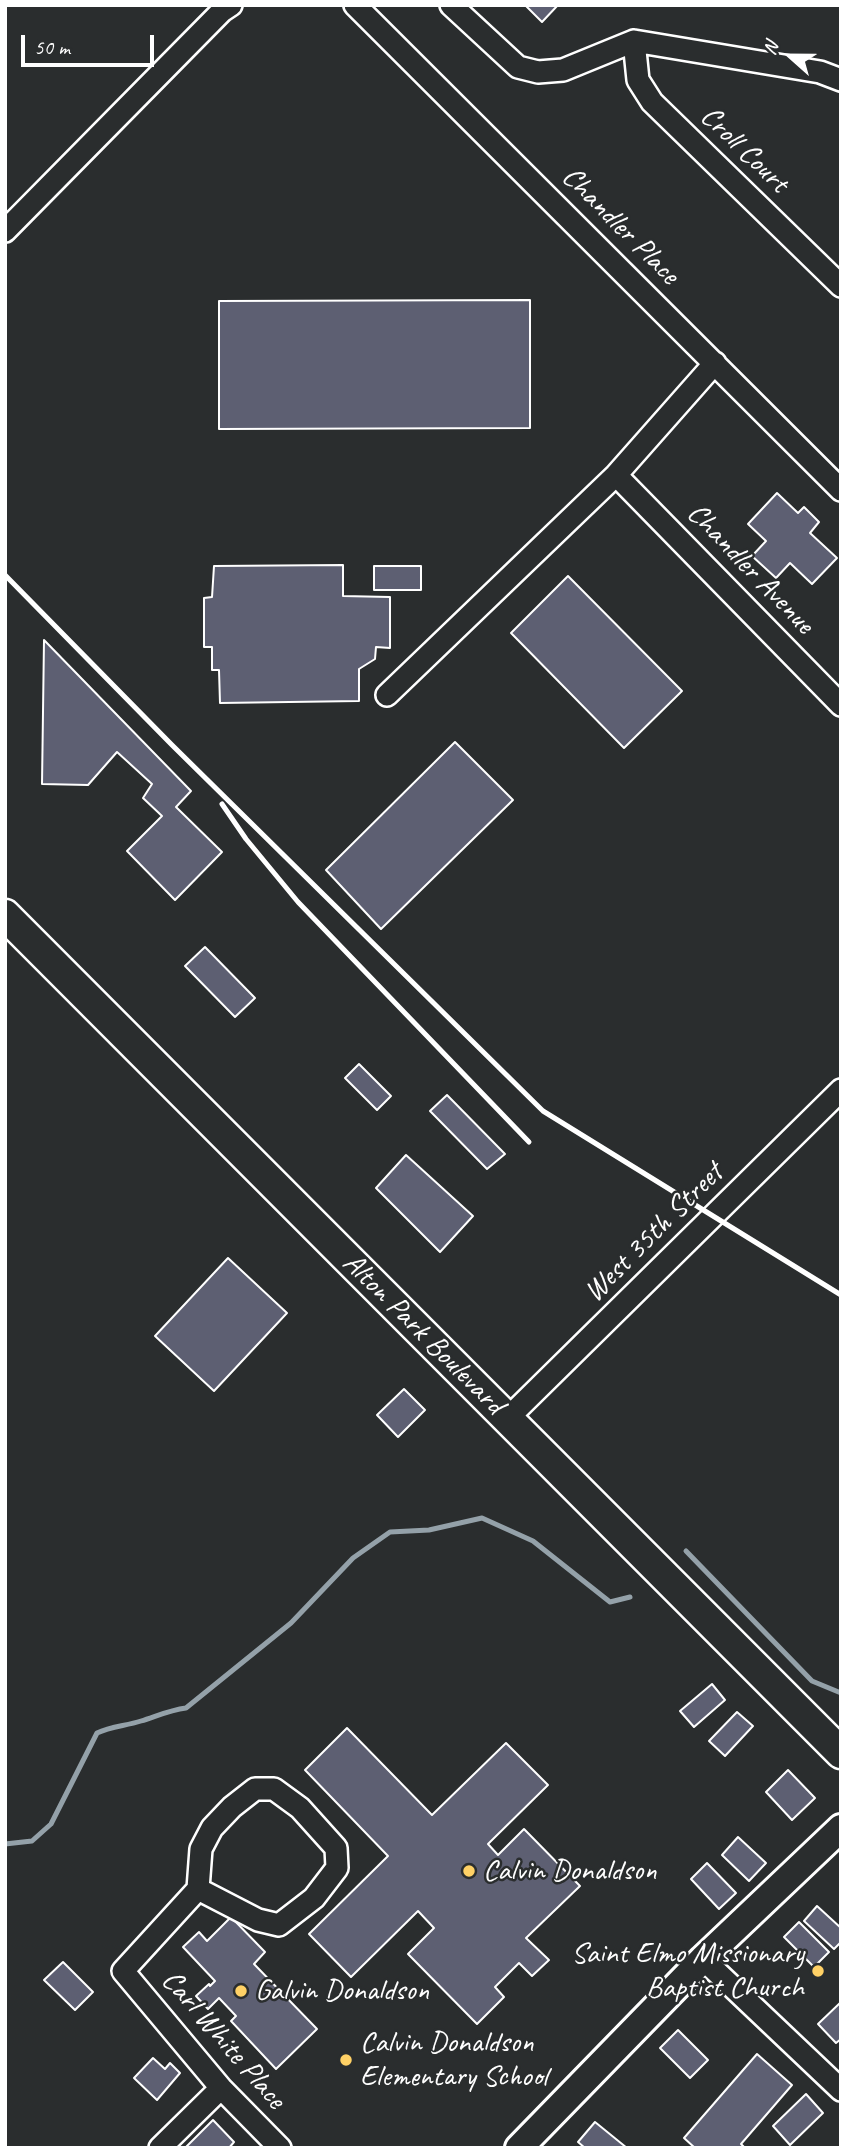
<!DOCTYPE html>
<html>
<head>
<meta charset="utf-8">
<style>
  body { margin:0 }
  #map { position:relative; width:846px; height:2153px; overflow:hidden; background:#2a2d2e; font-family:Caveat,sans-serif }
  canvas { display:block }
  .frame { position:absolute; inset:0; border:7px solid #fff; pointer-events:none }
  .north { position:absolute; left:755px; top:21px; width:70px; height:70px; -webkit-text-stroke:5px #2a2d2e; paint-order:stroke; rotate:291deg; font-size:19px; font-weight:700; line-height:28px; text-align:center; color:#fff }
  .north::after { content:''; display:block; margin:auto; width:24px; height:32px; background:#fff; clip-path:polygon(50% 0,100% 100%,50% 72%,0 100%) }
  .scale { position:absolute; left:21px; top:35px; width:133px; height:32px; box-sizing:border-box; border:4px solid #fff; border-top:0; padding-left:9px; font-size:21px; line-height:24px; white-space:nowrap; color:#fff; -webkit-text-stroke:5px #2a2d2e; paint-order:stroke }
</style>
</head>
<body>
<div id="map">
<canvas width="846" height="2153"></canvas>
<div class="frame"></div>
<div class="north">N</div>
<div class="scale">50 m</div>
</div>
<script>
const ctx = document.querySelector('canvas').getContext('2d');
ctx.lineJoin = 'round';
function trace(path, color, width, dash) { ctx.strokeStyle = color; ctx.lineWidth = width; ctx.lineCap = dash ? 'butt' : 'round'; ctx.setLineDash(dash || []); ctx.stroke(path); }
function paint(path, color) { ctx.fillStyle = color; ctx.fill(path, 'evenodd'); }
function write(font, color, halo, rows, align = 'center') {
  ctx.font = font + ' Caveat,sans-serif'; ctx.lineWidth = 5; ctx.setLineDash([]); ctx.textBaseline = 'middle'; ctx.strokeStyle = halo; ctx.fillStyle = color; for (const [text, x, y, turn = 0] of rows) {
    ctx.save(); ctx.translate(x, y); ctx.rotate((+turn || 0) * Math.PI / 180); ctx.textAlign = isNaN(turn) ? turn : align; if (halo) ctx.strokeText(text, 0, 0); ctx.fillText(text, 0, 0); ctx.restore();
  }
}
trace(new Path2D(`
  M 686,1551 L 812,1681 L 841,1693
  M 5,1844 L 32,1841 L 51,1824 L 97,1733 C 111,1726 126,1726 141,1721 C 157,1716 170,1710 186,1708 L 291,1623 L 353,1558 L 390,1532 L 429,1530 L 482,1518 L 533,1541 L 610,1602 L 630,1597`), '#94a1a9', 5);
const building = new Path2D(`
  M 525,5 L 558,5 L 542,22 Z
  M 530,300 L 530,428 L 219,429 L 219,301 Z
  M 777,493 L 798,513 L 804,507 L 819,522 L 810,533 L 837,558 L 812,584 L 790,563 L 776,578 L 752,556 L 766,541 L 748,524 Z
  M 343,565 L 343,596 L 390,597 L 390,648 L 376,647 L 375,659 L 359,669 L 359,701 L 220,703 L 219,670 L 212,670 L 212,647 L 204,647 L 204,598 L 212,597 L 214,566 Z
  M 374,566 L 421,566 L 421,590 L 374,590 Z
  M 568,576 L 682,691 L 624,748 L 511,633 Z
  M 44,640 L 191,791 L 176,807 L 222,852 L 175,900 L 127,851 L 162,816 L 143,798 L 152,784 L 117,752 L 88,785 L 42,784 Z
  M 455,742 L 513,800 L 381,929 L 326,870 Z
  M 205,947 L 255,998 L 235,1017 L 185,966 Z
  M 359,1064 L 391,1096 L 377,1110 L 345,1078 Z
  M 447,1095 L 505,1154 L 487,1169 L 430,1111 Z
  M 406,1155 L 473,1216 L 440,1252 L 376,1188 Z
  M 228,1258 L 287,1313 L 214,1391 L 155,1336 Z
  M 404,1389 L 425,1410 L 398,1437 L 377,1415 Z
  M 712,1684 L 725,1700 L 694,1727 L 680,1711 Z
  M 737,1712 L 753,1726 L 725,1756 L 709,1741 Z
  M 347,1728 L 432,1815 L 506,1743 L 548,1785 L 488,1844 L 498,1855 L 524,1829 L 580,1886 L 526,1938 L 549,1960 L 532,1976 L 519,1963 L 495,1987 L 504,1997 L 477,2024 L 408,1954 L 434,1928 L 418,1911 L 351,1977 L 309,1934 L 388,1856 L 305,1770 Z
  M 788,1770 L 815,1798 L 792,1820 L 766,1792 Z
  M 738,1837 L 766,1863 L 749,1881 L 722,1855 Z
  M 707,1863 L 736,1893 L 719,1909 L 691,1879 Z
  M 817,1906 L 841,1928 L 841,1942 L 834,1949 L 804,1921 Z
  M 231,1917 L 265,1952 L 254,1964 L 317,2029 L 276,2069 L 231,2021 L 236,2016 L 219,1998 L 208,2009 L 196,1996 L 209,1984 L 210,1986 L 215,1981 L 183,1947 L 199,1932 L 207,1941 Z
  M 799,1922 L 829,1952 L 814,1967 L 784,1937 Z
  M 63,1962 L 93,1992 L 75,2010 L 44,1980 Z
  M 841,2002 L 841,2039 L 836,2043 L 818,2024 Z
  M 678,2030 L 708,2060 L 690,2078 L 660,2048 Z
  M 757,2054 L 792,2085 L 741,2144 L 745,2148 L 695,2148 L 684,2138 Z
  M 153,2058 L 165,2069 L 170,2063 L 180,2073 L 157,2100 L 134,2078 Z
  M 806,2094 L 823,2113 L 790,2145 L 773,2126 Z
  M 213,2120 L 234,2142 L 229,2148 L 185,2148 Z
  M 595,2122 L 627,2148 L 585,2148 L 578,2142 Z`);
paint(building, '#5d5f72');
trace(building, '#fff', 2);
const minor = new Path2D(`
  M 355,5 L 841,490
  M 451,5 L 518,67 L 538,72 L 563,70 L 634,41 L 820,72 L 841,80
  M 634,41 L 638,80 L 652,102 L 841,286
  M 5,231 L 222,11 L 231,5
  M 616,475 L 841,705
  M 387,695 L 616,475 L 715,363
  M 508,1418 L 841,1090
  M 198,1889 L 258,1920 L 279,1925 L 314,1898 L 337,1868 L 336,1848 L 300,1808 L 274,1789 L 255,1789 L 232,1807 L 212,1828 L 201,1849 L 198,1889 L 123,1971 L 221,2088 L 280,2148
  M 703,1959 L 841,2090
  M 160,2148 L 221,2088`);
const tertiary = new Path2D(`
  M 519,2148 L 703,1959 L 841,1828`);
const secondary = new Path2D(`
  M 5,915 L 841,1753`);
trace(minor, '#fff', 26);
trace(tertiary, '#fff', 32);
trace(secondary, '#fff', 35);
trace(minor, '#2a2d2e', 21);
trace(tertiary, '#2a2d2e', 26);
trace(secondary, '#2a2d2e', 30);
trace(new Path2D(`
  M 5,575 L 172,745 L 543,1111 L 841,1295
  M 222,804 L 246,839 L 298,902 L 529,1142`), '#fff', 5);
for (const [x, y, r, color] of [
  [469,1871,7,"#ffd166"],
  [818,1971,7,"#ffd166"],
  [241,1991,7,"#ffd166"],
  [346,2060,7,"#ffd166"]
]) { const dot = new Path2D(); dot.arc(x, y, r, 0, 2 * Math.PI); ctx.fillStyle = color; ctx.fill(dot); trace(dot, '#2a2d2e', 2.5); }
write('30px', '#fff', '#2a2d2e', [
  ["Croll Court",744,150,44],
  ["Chandler Place",620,226,45],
  ["Chandler Avenue",750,569,46],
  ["West 35th Street",654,1233,-45],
  ["Alton Park Boulevard",423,1334,45],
  ["Carl White Place",223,2040,49]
]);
write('30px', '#fff', '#2a2d2e', [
  ["Calvin Donaldson",483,1871],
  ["Saint Elmo Missionary",804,1954,"right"],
  ["Baptist Church",804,1988,"right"],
  ["Galvin Donaldson",255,1991],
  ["Calvin Donaldson",360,2043],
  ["Elementary School",360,2077]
], 'left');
</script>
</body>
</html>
